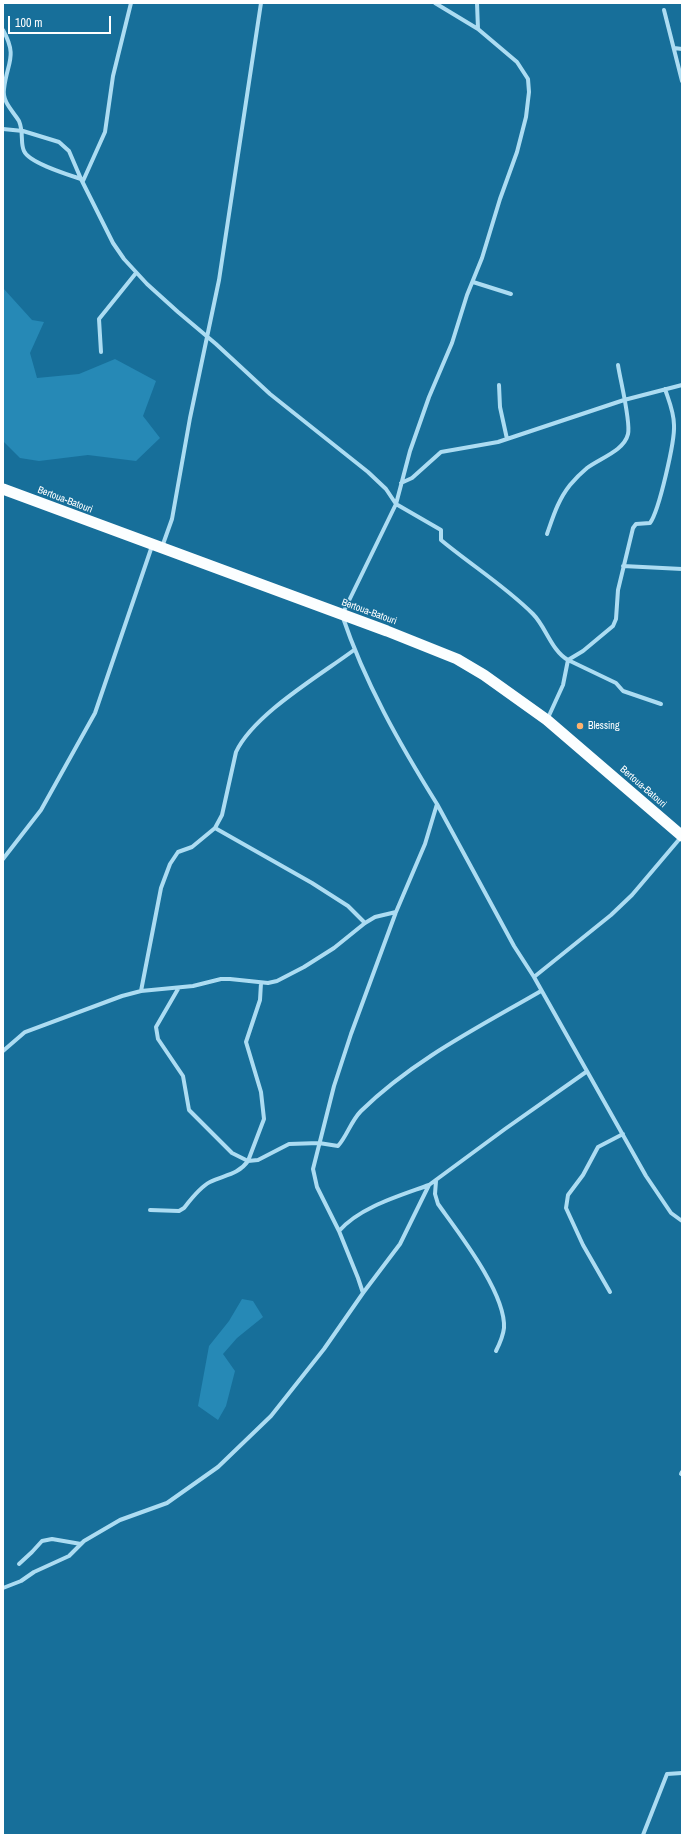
<!DOCTYPE html>
<html>
<head>
<meta charset="utf-8">
<style>
  body { margin:0 }
  #map { position:relative; width:685px; height:1838px; overflow:hidden; background:#176f9a; font-family:"Archivo Narrow",sans-serif }
  canvas { display:block }
  .frame { position:absolute; inset:0; border:4px solid #fff; pointer-events:none }
  .scale { position:absolute; left:8px; top:16px; width:103px; height:18px; box-sizing:border-box; border:2px solid #fff; border-top:0; padding-left:5px; font-size:12px; line-height:14px; white-space:nowrap; color:#fff; -webkit-text-stroke:3px #176f9a; paint-order:stroke }
</style>
</head>
<body>
<div id="map">
<canvas width="685" height="1838"></canvas>
<div class="frame"></div>
<div class="scale">100 m</div>
</div>
<script>
const ctx = document.querySelector('canvas').getContext('2d');
ctx.lineJoin = 'round';
function paint(path, color) { ctx.fillStyle = color; ctx.fill(path, 'evenodd'); }
function trace(path, color, width, dash) { ctx.strokeStyle = color; ctx.lineWidth = width; ctx.lineCap = dash ? 'butt' : 'round'; ctx.setLineDash(dash || []); ctx.stroke(path); }
function write(font, color, halo, rows, align = 'center') {
  ctx.font = font + ' "Archivo Narrow",sans-serif'; ctx.lineWidth = 3; ctx.setLineDash([]); ctx.textBaseline = 'middle'; ctx.strokeStyle = halo; ctx.fillStyle = color; for (const [text, x, y, turn = 0] of rows) {
    ctx.save(); ctx.translate(x, y); ctx.rotate((+turn || 0) * Math.PI / 180); ctx.textAlign = isNaN(turn) ? turn : align; if (halo) ctx.strokeText(text, 0, 0); ctx.fillText(text, 0, 0); ctx.restore();
  }
}
paint(new Path2D(`
  M 3,288 L 32,320 L 44,322 L 30,353 L 37,378 L 79,374 L 115,359 L 156,381 L 143,416 L 160,438 L 136,461 L 88,455 L 39,461 L 20,458 L 3,441 Z
  M 242,1299 L 253,1301 L 263,1317 L 237,1338 L 223,1354 L 235,1371 L 226,1406 L 218,1420 L 198,1406 L 209,1346 L 229,1321 Z`), '#2689b6');
trace(new Path2D(`
  M 477,3 L 478,29
  M 664,10 L 682,81
  M 3,30 C 18,57 7,62 4,89 C 2,102 13,111 19,121 C 24,133 20,143 24,151 C 29,163 69,175 81,179 L 113,243 L 124,259 L 147,284 L 178,312 L 216,344 L 270,394 L 368,472 L 386,489 L 396,504 L 441,530 L 441,540 C 471,565 505,586 533,614 C 546,627 551,650 568,660 L 563,685 L 547,720
  M 674,48 L 682,49
  M 3,129 L 23,131 L 59,142 L 69,151 L 81,179
  M 83,181 L 105,132 L 113,76 L 131,3
  M 473,282 L 511,294
  M 101,352 L 99,319 L 136,273
  M 499,385 L 500,407 L 507,439
  M 401,483 L 412,478 L 441,452 L 498,442 L 624,400 L 682,385
  M 547,534 C 553,517 558,500 570,485 C 575,479 581,473 587,468 C 600,458 624,451 628,434 C 631,422 620,379 618,365
  M 162,547 L 172,519 L 190,418 L 219,280 L 261,3
  M 623,566 L 682,569
  M 661,704 L 623,691 L 616,683 L 568,660 L 583,651 L 613,626 L 616,619 L 618,590 L 633,528 L 636,524 L 650,523 C 659,511 675,441 674,425 C 674,412 669,401 665,389
  M 437,804 L 514,946 L 534,977 L 646,1176 L 671,1213 L 682,1221
  M 215,828 L 312,883 L 348,906 L 365,923
  M 3,859 L 41,810 L 95,713 L 152,546
  M 534,977 L 611,915 L 632,895 L 682,836
  M 178,989 L 156,1027 L 158,1039 L 183,1076 L 189,1110 L 232,1153 L 248,1161 L 258,1160 L 289,1144 L 319,1143 L 338,1146 C 347,1136 351,1121 361,1111 C 413,1060 479,1027 541,991
  M 141,991 L 161,888 L 170,864 L 178,852 L 192,847 L 215,828 L 222,815 L 236,752 C 254,714 319,676 354,650
  M 3,1051 L 25,1032 L 122,996 L 141,991 L 193,986 L 221,979 L 230,979 L 268,983 L 277,981 L 304,967 L 334,948 L 365,923 L 375,917 L 396,912
  M 436,1181 L 435,1194 L 438,1204 C 458,1232 506,1293 504,1328 C 503,1337 500,1343 496,1351
  M 150,1210 L 179,1211 L 184,1208 C 191,1199 200,1187 210,1182 C 224,1175 238,1175 248,1161 L 264,1119 L 261,1092 L 246,1042 L 260,1000 L 261,983
  M 339,1231 C 360,1207 399,1196 429,1185
  M 610,1292 L 583,1245 L 566,1208 L 568,1195 L 583,1175 L 598,1147 L 623,1134
  M 363,1293 L 400,1244 L 429,1185 L 505,1129 L 586,1072
  M 681,1474 L 682,1472
  M 19,1564 L 32,1552 L 42,1541 L 52,1539 L 81,1544
  M 3,1588 L 21,1581 L 34,1572 L 69,1556 L 84,1541 L 120,1520 L 167,1503 L 218,1467 L 271,1416 L 324,1349 L 363,1293 L 358,1278 L 339,1231 L 317,1187 L 313,1169 L 334,1086 L 351,1034 L 396,912 L 425,844 L 437,804 C 399,743 365,683 342,615 L 396,504 L 410,451 L 429,397 L 452,343 L 467,295 L 482,258 L 500,199 L 517,152 L 526,117 L 529,92 L 528,79 L 517,62 L 478,29 L 435,3
  M 643,1835 L 667,1774 L 682,1773`), '#acdcf2', 4);
trace(new Path2D(`
  M 3,489 L 387,631 L 457,659 L 484,675 L 547,720 L 682,836`), '#fbfeff', 11);
for (const [x, y, r, color] of [
  [580,726,4,"#ffb26d"]
]) { const dot = new Path2D(); dot.arc(x, y, r, 0, 2 * Math.PI); ctx.fillStyle = color; ctx.fill(dot); trace(dot, '#176f9a', 1.5); }
write('10px', '#fff', '#176f9a', [
  ["Bertoua-Batouri",65,500,21],
  ["Bertoua-Batouri",369,612,20],
  ["Bertoua-Batouri",643,787,41]
]);
write('10px', '#fff', '#176f9a', [
  ["Blessing",588,726]
], 'left');
</script>
</body>
</html>
